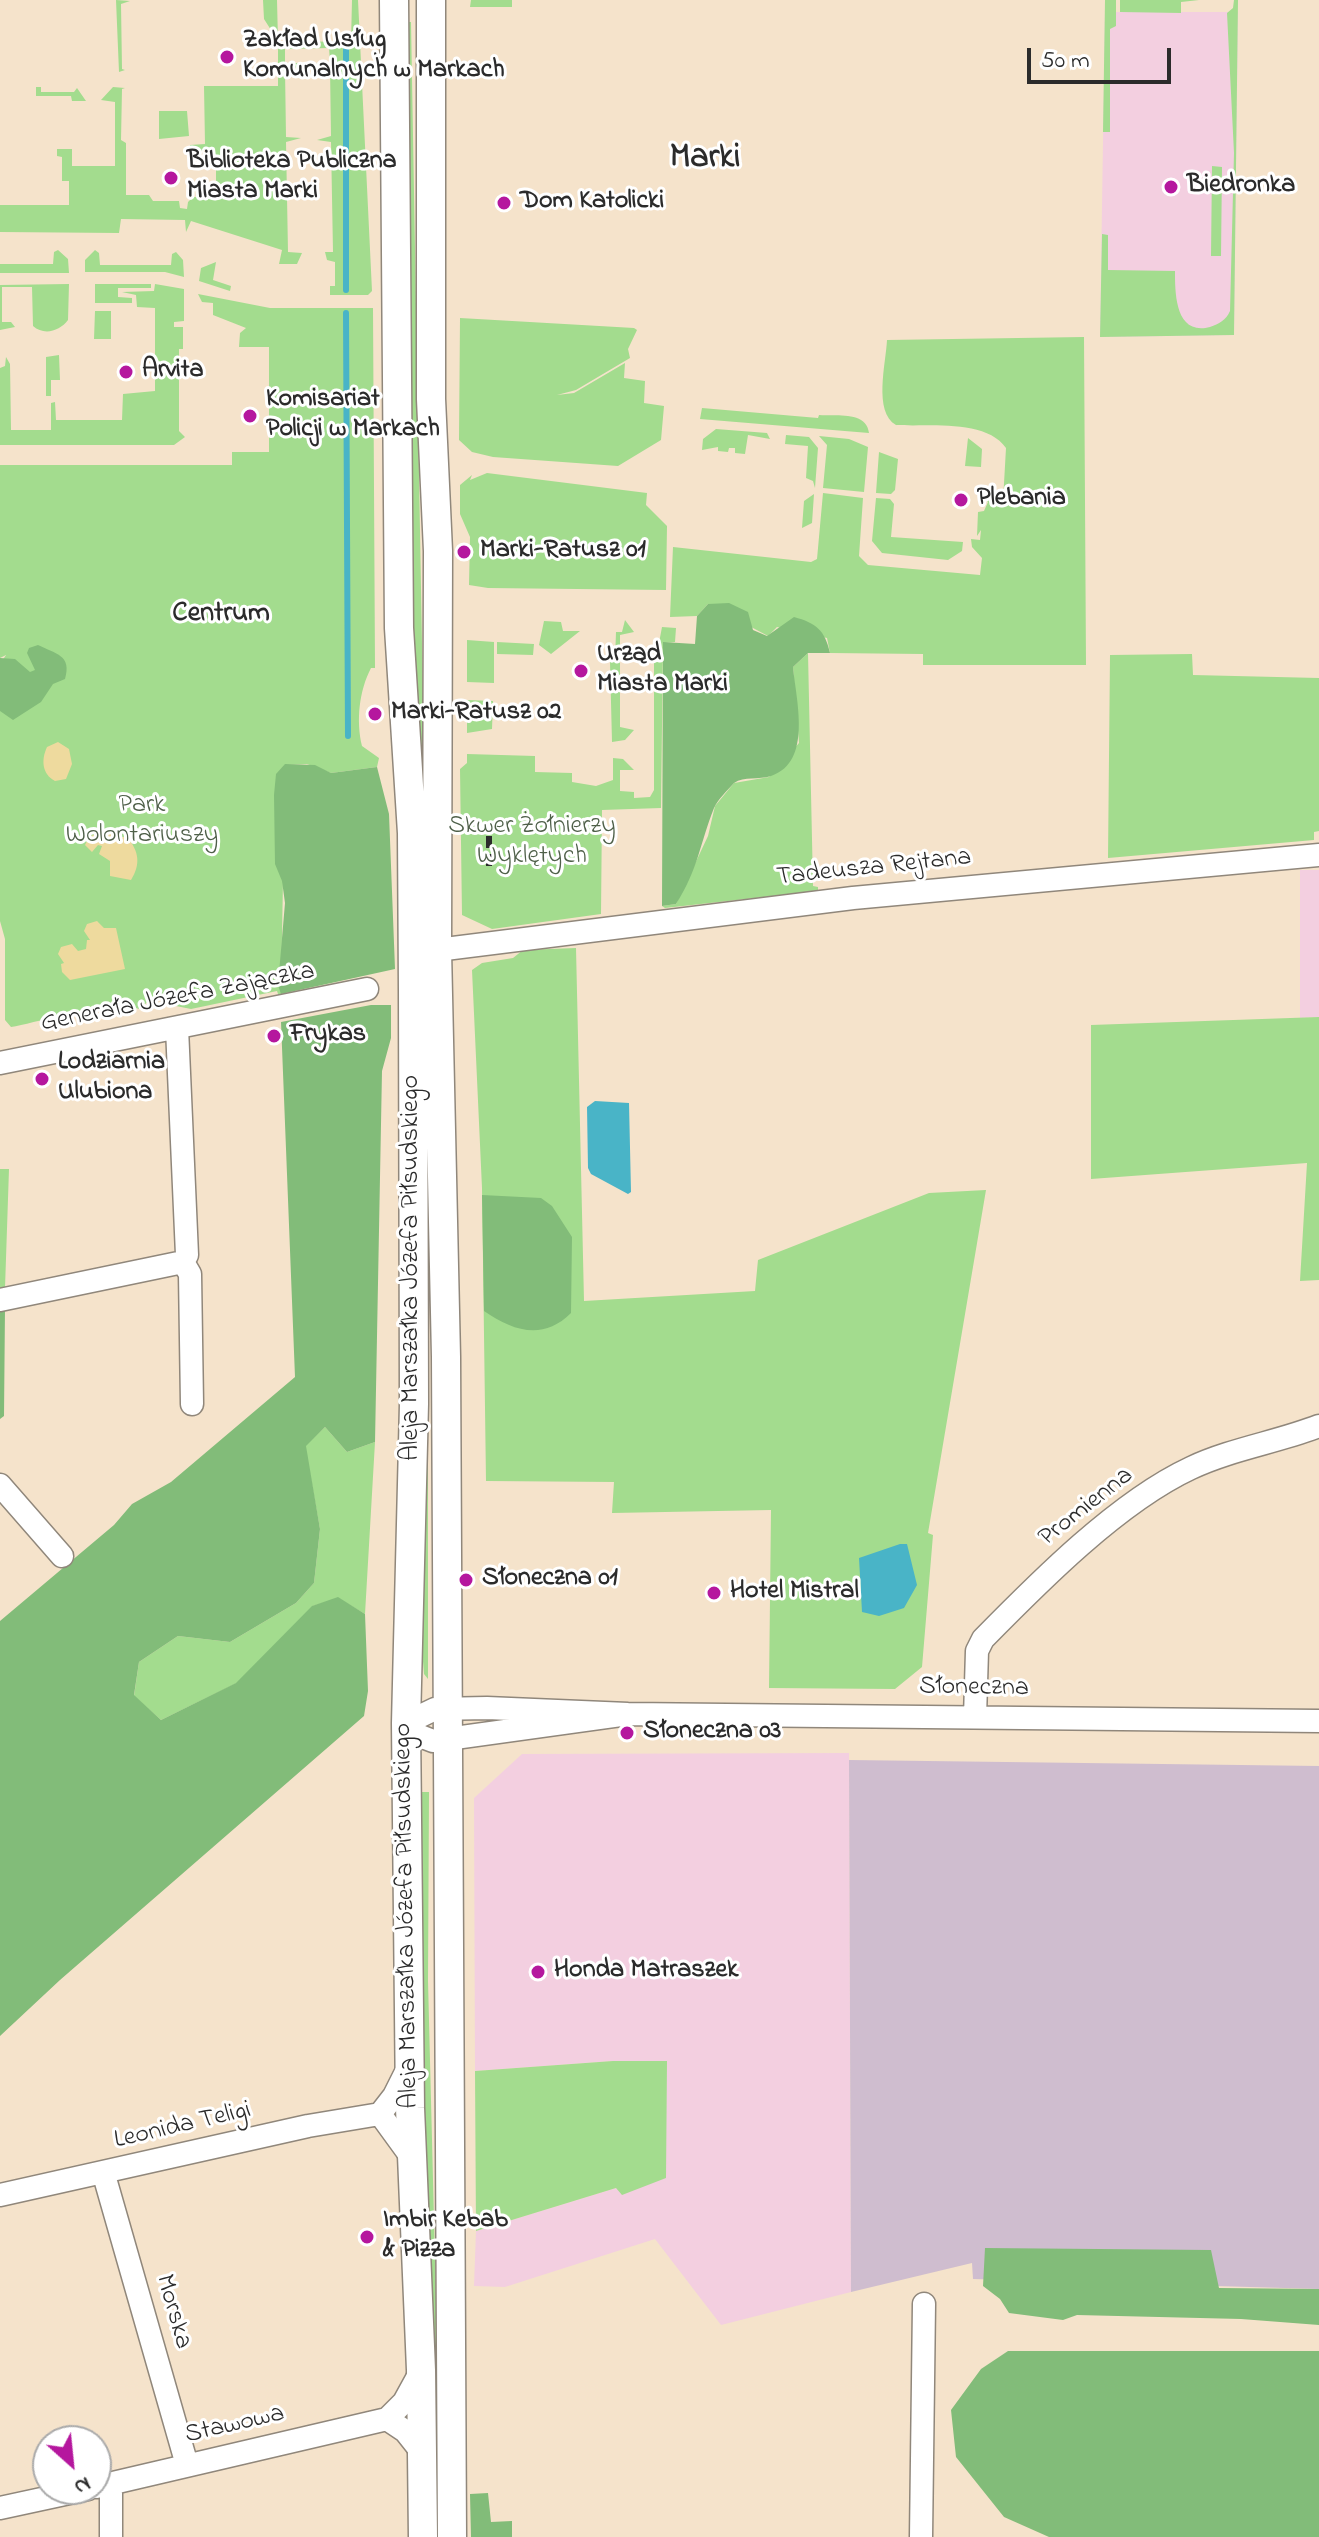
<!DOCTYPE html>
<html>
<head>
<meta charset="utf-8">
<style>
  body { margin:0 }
  #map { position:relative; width:1319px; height:2537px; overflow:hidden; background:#f5e3cb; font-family:"Indie Flower",sans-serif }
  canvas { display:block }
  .north { position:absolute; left:32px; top:2425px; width:80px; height:80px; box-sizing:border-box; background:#fff; border:2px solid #aaa; border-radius:50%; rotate:153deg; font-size:22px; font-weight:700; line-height:32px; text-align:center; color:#2b2b2b }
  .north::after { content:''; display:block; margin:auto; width:28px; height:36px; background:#b5179e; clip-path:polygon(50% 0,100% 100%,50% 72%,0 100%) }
  .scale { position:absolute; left:1027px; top:48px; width:144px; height:36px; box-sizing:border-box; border:4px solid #2b2b2b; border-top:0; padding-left:10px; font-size:24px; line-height:28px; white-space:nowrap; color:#2b2b2b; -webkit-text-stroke:6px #fff; paint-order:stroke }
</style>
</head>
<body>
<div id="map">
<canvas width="1319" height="2537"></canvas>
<div class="north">N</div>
<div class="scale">50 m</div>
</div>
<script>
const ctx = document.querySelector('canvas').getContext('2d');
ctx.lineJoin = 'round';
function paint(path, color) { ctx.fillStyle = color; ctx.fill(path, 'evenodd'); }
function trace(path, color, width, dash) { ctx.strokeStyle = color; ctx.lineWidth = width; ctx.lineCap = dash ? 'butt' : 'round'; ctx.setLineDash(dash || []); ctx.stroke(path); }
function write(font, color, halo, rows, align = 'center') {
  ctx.font = font + ' "Indie Flower",sans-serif'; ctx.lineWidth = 6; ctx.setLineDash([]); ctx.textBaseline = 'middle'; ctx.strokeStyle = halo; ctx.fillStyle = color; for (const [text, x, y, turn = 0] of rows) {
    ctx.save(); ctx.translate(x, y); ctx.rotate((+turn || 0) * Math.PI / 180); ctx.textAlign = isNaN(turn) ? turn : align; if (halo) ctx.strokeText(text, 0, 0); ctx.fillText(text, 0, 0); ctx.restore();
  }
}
paint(new Path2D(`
  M 1105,12 L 1238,12 L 1234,335 L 1100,337 Z
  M 1300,870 L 1319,870 L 1319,1017 L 1300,1018 Z
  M 849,1753 L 851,2292 L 721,2325 L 655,2239 L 505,2287 L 474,2286 L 476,2231 L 616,2188 L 613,2061 L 475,2071 L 474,1798 L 522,1754 Z`), '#f3cfe0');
paint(new Path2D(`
  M 849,1760 L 1319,1766 L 1319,2289 L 973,2279 L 972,2263 L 851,2292 Z`), '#cfbdcf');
paint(new Path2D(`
  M 116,0 L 130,1 L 121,4 L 122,69 L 125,70 L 119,72 Z
  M 263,0 L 277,0 L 278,41 L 351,42 L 352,0 L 358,0 L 372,291 L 368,295 L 330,295 L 330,286 L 335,286 L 335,262 L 327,260 L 325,252 L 333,252 L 331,142 L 317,140 L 331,136 L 330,68 L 315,66 L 317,63 L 330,62 L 329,48 L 285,49 L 285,63 L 298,63 L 300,67 L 285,69 L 286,137 L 301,138 L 286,142 L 288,252 L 302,253 L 297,264 L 279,264 L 282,250 L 191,221 L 186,232 L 185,220 L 121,219 L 119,233 L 0,232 L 0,205 L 69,205 L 69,181 L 62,181 L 62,157 L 57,156 L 57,149 L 72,149 L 72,166 L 115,166 L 115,102 L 101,100 L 113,87 L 125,88 L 122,89 L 121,140 L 126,143 L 126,195 L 149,195 L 153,201 L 179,201 L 180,208 L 187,209 L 188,202 L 193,197 L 216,197 L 216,160 L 211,160 L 208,149 L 190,154 L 190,145 L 205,144 L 204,86 L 278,86 L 278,41 L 264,19 Z
  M 471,0 L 512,0 L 512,7 L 470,7 Z
  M 1105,0 L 1116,0 L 1116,26 L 1110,29 L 1110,132 L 1103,132 Z
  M 1120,0 L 1199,0 L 1181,2 L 1181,13 L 1120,12 Z
  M 1234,0 L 1238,0 L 1234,335 L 1100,337 L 1102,234 L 1108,235 L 1108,270 L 1175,271 C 1175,293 1175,336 1210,327 C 1219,324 1226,320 1230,311 L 1234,153 L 1227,13 L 1233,8 Z
  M 405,22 L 411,22 L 428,983 L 413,652 Z
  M 36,87 L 41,87 L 41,92 L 74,92 L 77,88 L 86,101 L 72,101 L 71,96 L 36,96 Z
  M 159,111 L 187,111 L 189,136 L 159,139 Z
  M 1212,166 L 1222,167 L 1221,256 L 1211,256 Z
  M 58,250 L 68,259 L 69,273 L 0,273 L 0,264 L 53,264 L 54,252 Z
  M 95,250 L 99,253 L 100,265 L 171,265 L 172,254 L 176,252 L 183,260 L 184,277 L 165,272 L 85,272 L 85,260 Z
  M 216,262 L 213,280 L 231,286 L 230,291 L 199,281 L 201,268 Z
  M 69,284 L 68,320 C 60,331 44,336 33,326 L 32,287 L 2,287 L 2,322 L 11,322 L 15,327 L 0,330 L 0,285 Z
  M 95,284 L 151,284 L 151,288 L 118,288 L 118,297 L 132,298 L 132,303 L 95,303 Z
  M 155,284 L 184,289 L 184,321 L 174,322 L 174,327 L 183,327 L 183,349 L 179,349 L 179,431 L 185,437 L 174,445 L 0,445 L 0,368 L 5,366 L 6,357 L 10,364 L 11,430 L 51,430 L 51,403 L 55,402 L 56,420 L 122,420 L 123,394 L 155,391 L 155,308 L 137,307 L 136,295 L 122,292 L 154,291 Z
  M 198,294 L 270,308 L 373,308 L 375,668 L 371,668 C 359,691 356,721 362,746 L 379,758 L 377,767 L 331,773 L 307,764 L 285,765 L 281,994 L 339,982 L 279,997 L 277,991 L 191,1009 L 176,1006 L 167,997 L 151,999 L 139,1009 C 114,998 40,1022 11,1027 L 5,1020 L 5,939 L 0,921 L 0,664 L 6,655 L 0,658 L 0,465 L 232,465 L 232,452 L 269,452 L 269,347 L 239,347 L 240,333 L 246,328 L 213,315 L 213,303 L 202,302 Z
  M 95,311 L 111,311 L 111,339 L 94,339 Z
  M 460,318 L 634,328 L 637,330 L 628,349 L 630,358 L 576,390 L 557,395 L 574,393 L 625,363 L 624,378 L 645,381 L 644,403 L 664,406 L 661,440 L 618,466 L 493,457 L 472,452 L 459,440 Z
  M 1084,337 L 1086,665 L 923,665 L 923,654 L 830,653 L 827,638 L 777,627 L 768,636 L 708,604 L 697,616 L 670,617 L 673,547 L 811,562 L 817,559 L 823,493 L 863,498 L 859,556 L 868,565 L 980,575 L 982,558 L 972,547 L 971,539 L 980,540 L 981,530 L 977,536 L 978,512 L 984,511 L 988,502 L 979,493 L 990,500 L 1003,501 L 1006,448 C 986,419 927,427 896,425 C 873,412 886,363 887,340 Z
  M 59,355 L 60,380 L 51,380 L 51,396 L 46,396 L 46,357 Z
  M 702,408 L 818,418 L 819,415 C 836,416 867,411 869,433 L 700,419 Z
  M 716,429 L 767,433 L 770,439 L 748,435 L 745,454 L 735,453 L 735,448 L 729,448 L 728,452 L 718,451 L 718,447 L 702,450 L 703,439 Z
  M 786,435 L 809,437 L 818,448 L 815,488 L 813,481 L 806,478 L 808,446 L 785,444 Z
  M 819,436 L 849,439 L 868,447 L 864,492 L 823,488 L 827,445 Z
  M 968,438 L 982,449 L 981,467 L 965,466 Z
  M 879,452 L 898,459 L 895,490 L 891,494 L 876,493 Z
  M 487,473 L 647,493 L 646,505 L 667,526 L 666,590 L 488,588 L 469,585 L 470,537 L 460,514 L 460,485 L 472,475 L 470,480 Z
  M 814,494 L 812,523 L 802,528 L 804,501 Z
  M 876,498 L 890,499 L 894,504 L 891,537 L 963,542 L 962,551 L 948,560 L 882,553 L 872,541 Z
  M 625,620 L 634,632 L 620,635 L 620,727 L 634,730 L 625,740 L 612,742 L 610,662 L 615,661 L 616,632 L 622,632 Z
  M 544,621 L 561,622 L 563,631 L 580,631 L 551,654 L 539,645 Z
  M 662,627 L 676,628 L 675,642 L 663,643 L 661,808 L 602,810 L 601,914 L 492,929 L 462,915 L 460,769 L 467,763 L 467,754 L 535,756 L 535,772 L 572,773 L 572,782 L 596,786 L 613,780 L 613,758 L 623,759 L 634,770 L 620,770 L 620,791 L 634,792 L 634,798 L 650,797 L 654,790 L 654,644 L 659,643 Z
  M 467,640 L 494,642 L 494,683 L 467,682 Z
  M 497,642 L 534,644 L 533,655 L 497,654 Z
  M 808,653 L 813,886 L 818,887 L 818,891 L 665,908 L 662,906 L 676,904 L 708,836 L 715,806 L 734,783 L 769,777 L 799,743 L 793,667 Z
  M 1192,654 L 1193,675 L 1319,678 L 1319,831 L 1314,832 L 1314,840 L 1108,858 L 1110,655 Z
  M 467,700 L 493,701 L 492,729 L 467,733 Z
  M 576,948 L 584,1301 L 755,1291 L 758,1260 L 929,1193 L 986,1190 L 928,1533 L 933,1535 L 922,1667 L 895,1689 L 769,1688 L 771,1510 L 612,1513 L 614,1482 L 486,1481 L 482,1188 L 472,970 L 482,963 L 513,958 L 523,950 Z
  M 428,1000 L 428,1679 L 424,1674 L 421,1637 Z
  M 1319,1017 L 1319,1280 L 1300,1281 L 1307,1163 L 1091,1179 L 1091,1025 Z
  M 0,1169 L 9,1169 L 5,1288 L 0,1289 Z
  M 325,1427 L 347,1452 L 375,1442 L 365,1614 L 338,1598 L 313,1606 L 237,1683 L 161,1720 L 134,1696 L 139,1662 L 178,1636 L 230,1642 L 296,1603 L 314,1583 L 320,1529 L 305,1446 Z
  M 417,1792 L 429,1792 L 428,1981 L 442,2537 L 437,2537 L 419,2036 Z
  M 613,2061 L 667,2061 L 666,2178 L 622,2195 L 616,2188 L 476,2231 L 475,2071 Z`), '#a3dc8e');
paint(new Path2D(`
  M 729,603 L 748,612 L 753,630 L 767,636 L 794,617 C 816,623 825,630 830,653 L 808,653 L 793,667 C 796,700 813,762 771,776 C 759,780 744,776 734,783 C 727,791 718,799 714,808 C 700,843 698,870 676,904 L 662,906 L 663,642 L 695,644 L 697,616 L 708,604 Z
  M 38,645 C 56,654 72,655 65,679 L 53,684 L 41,702 L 13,720 L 0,711 L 0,658 L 15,659 L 30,672 L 35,670 L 27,653 L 29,648 Z
  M 285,764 L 315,765 L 331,773 L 377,767 L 389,814 L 395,969 L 281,994 L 278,985 L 285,903 L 282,881 L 275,864 L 274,795 L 276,774 Z
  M 371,1005 L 391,1005 L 391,1038 L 382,1071 L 375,1442 L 347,1452 L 325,1427 L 306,1446 L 320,1529 L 314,1583 L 296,1603 L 230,1642 L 178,1636 L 139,1662 L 134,1695 L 161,1720 L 236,1683 L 312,1606 L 338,1597 L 365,1614 L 368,1691 L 364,1716 L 60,1980 L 0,2036 L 0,1621 L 114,1525 L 132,1504 L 171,1482 L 295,1377 L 281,1022 Z
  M 482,1195 L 541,1198 L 552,1206 L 572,1237 L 571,1313 C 543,1341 513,1331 484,1311 Z
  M 5,1308 L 4,1416 L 0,1419 L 0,1309 Z
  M 985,2248 L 1211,2250 L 1219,2288 L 1319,2289 L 1319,2325 L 1241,2319 L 1077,2315 L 1063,2320 L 1009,2313 L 1000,2299 L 983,2286 Z
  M 1008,2351 L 1319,2351 L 1319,2537 L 1049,2537 L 1004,2517 L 956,2457 L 951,2410 L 981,2369 Z
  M 488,2493 L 491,2522 L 512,2521 L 512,2537 L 471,2537 L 470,2494 Z`), '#82bc79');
paint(new Path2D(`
  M 58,742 L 69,749 L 72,764 L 66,779 L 55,781 C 42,774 41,760 47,747 Z
  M 106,829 L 119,837 L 127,837 C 139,851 141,864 131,880 L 110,876 L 110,861 L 99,854 L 102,846 L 98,845 L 92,852 L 85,845 L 89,837 Z
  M 97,921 L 104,928 L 116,928 L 125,969 L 70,980 L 62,972 L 61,964 L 64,963 L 58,954 L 61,947 L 72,944 L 78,951 L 86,949 L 87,940 L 90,940 L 84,931 L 87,924 Z`), '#eeda9e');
paint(new Path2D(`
  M 595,1101 L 629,1103 L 631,1192 L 628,1194 L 591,1174 L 588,1168 L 587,1107 Z
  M 900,1544 L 907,1544 L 917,1585 L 904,1608 L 879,1616 L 862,1612 L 859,1558 Z`), '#49b4c7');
trace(new Path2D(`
  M 346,290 L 346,46
  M 346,313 L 348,736`), '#49b4c7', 6);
const minor = new Path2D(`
  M 437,950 L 853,898 L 1319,855
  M 0,1063 L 367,989
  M 183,1262 L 190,1274 L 192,1404
  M 0,1300 L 183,1262 L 187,1255 L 177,1028
  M 0,1485 L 62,1556
  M 628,1714 L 433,1741 L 420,1736 L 406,1723 L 435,1709 L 487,1708 L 628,1714 L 1319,1721
  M 975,1717 L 977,1651 L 983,1639 C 1039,1582 1118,1502 1191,1468 C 1231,1449 1278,1442 1319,1426
  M 380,2114 L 412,2158
  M 104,2175 L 187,2465
  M 0,2195 L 308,2126 L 380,2114 L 394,2096 L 408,2068
  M 387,2419 L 405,2431 L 424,2455
  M 96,2487 L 387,2419 L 404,2402 L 421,2371
  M 0,2508 L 88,2489
  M 111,2537 L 111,2484
  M 921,2537 L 924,2304`);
const major = new Path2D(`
  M 394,0 L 399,628 L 412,833 L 413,991 L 414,1404 L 406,1723 L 410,2108 L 421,2370 L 423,2537
  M 431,0 L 431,399 L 438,551 L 437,950 L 446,1357 L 452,2537`);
trace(minor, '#90877b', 25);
trace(major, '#90877b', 31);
trace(minor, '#fff', 22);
trace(major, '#fff', 28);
trace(new Path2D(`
  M 489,866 L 489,823`), '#2b2b2b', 6, [12, 6]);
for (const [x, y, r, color] of [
  [227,57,8,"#b5179e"],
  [171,178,8,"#b5179e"],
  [1171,187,8,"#b5179e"],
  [504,203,8,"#b5179e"],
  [126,372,8,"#b5179e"],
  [250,416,8,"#b5179e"],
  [961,500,8,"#b5179e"],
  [464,552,8,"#b5179e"],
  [581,671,8,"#b5179e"],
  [375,714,8,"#b5179e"],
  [274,1036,8,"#b5179e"],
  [42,1079,8,"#b5179e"],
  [466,1580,8,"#b5179e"],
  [714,1593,8,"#b5179e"],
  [627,1733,8,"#b5179e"],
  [538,1972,8,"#b5179e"],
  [367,2237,8,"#b5179e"]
]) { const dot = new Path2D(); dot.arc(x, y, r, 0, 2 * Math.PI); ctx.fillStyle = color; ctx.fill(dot); trace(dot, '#fff', 3); }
write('bold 26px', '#2b2b2b', '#fff', [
  ["Zakład Usług",243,42],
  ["Komunalnych w Markach",243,72],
  ["Biblioteka Publiczna",187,163],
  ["Miasta Marki",187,193],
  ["Biedronka",1187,187],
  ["Dom Katolicki",520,203],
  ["Arvita",142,372],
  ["Komisariat",266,401],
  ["Policji w Markach",266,431],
  ["Plebania",977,500],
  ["Marki-Ratusz 01",480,552],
  ["Urząd",597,656],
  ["Miasta Marki",597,686],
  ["Marki-Ratusz 02",391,714],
  ["Frykas",290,1036],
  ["Lodziarnia",58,1064],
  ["Ulubiona",58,1094],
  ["Słoneczna 01",482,1580],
  ["Hotel Mistral",730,1593],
  ["Słoneczna 03",643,1733],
  ["Honda Matraszek",554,1972],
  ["Imbir Kebab",383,2222],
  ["& Pizza",383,2252]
], 'left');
write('26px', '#4f6049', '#fff', [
  ["Park",142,807],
  ["Wolontariuszy",142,837],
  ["Skwer Żołnierzy",532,828],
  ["Wyklętych",532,858]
]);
write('26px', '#2b2b2b', '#fff', [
  ["Tadeusza Rejtana",874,869,-6],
  ["Generała Józefa Zajączka",178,999,-11],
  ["Aleja Marszałka Józefa Piłsudskiego",413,1268,-90],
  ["Promienna",1087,1508,-38],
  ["Słoneczna",974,1689,1],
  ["Aleja Marszałka Józefa Piłsudskiego",408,1916,-91],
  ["Leonida Teligi",183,2127,-13],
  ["Morska",172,2312,74],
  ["Stawowa",235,2426,-13]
]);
write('bold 28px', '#2b2b2b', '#fff', [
  ["Centrum",221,615]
]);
write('bold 34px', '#2b2b2b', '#fff', [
  ["Marki",705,160]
]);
</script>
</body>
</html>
